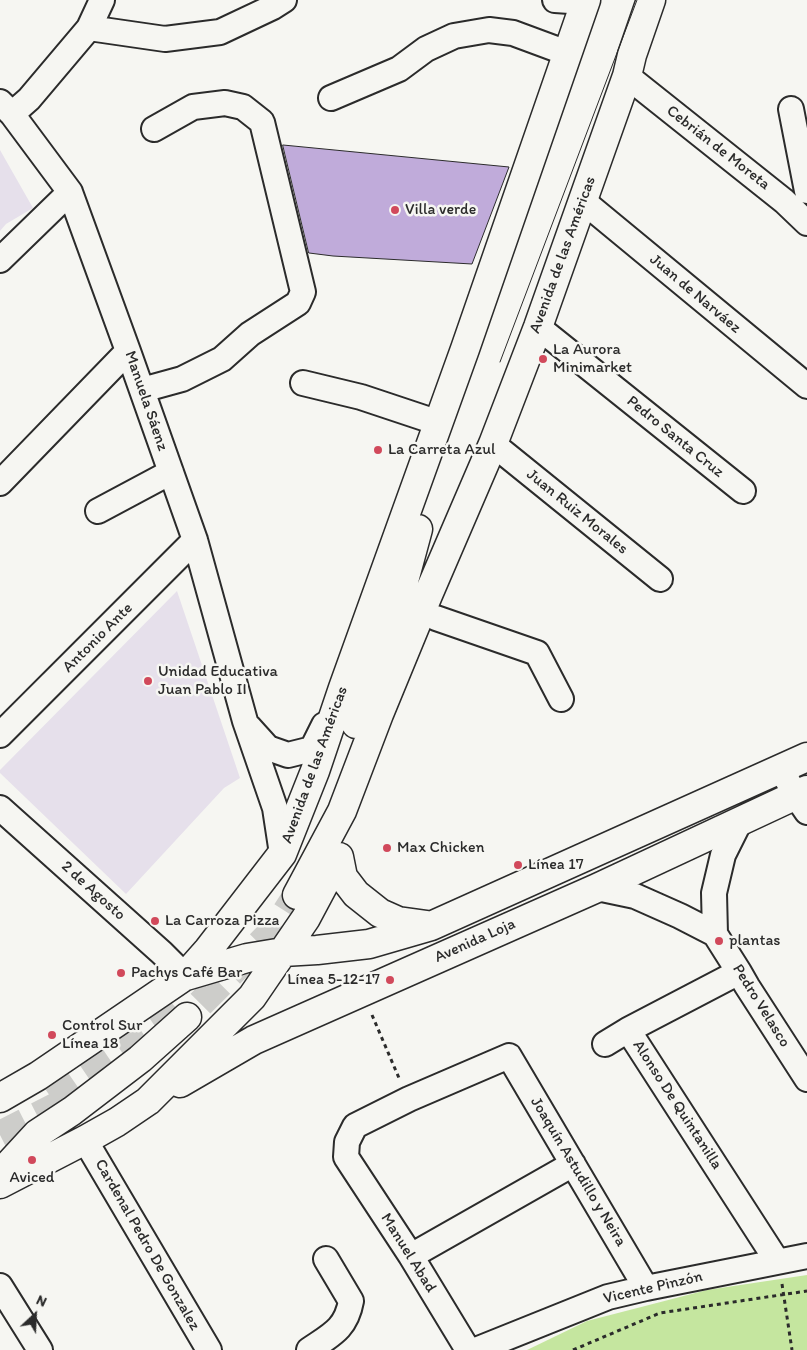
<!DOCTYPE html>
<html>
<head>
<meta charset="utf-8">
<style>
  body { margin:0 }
  #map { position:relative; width:807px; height:1350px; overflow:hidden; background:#f6f6f2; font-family:Itim,sans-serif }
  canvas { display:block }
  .north { position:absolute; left:10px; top:1290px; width:50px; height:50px; -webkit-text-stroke:4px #f6f6f2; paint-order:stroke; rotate:25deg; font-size:14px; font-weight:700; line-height:20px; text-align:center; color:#2b2b2b }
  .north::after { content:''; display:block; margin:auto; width:18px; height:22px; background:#2b2b2b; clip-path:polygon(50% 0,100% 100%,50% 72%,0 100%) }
</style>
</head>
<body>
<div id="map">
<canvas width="807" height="1350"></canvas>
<div class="north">N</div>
</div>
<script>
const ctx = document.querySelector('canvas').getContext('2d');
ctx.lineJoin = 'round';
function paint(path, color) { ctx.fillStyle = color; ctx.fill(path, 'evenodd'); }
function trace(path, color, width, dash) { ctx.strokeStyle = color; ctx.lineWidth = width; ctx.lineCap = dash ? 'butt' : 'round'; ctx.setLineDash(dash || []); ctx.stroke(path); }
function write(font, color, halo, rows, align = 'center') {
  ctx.font = font + ' Itim,sans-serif'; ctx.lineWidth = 5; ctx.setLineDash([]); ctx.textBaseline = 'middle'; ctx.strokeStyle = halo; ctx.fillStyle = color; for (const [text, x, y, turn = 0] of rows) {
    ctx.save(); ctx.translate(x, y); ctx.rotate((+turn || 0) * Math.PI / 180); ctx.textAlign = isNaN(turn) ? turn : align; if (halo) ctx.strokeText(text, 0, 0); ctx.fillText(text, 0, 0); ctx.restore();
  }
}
paint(new Path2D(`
  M 0,150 L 33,208 L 6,224 L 0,231 Z
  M 177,591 L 240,778 L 224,788 L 126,894 L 0,773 L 0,770 Z`), '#e6e0eb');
paint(new Path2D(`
  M 807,1275 L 807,1350 L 527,1350 L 587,1321 L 707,1290 Z`), '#c5e69f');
const building = new Path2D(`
  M 283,145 L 509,167 L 472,264 L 333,256 L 309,253 Z`);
paint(building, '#c0abda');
trace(building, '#2b2b2b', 1);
trace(new Path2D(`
  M 168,1030 L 187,1017 L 275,929 L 297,895
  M 50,1096 L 160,1021 L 177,1004
  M 0,1135 L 57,1106 L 75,1094`), '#cdcdca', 28, [28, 14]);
const minor = new Path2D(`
  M 555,0 L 585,2
  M 89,28 L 165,39 L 220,32 L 273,7 L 284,0
  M 627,76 L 784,201 L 807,223
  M 331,98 L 399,69 L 426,49 L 454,36 L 489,30 L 513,33 L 567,53
  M 0,102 L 12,114 L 70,192 L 128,351 L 195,540 L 245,721 L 275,808 L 282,854
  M 791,109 L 807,191
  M 12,114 L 29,99 L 89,28 L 102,0
  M 583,201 L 807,386
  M 0,260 L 70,192
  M 538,327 L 743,491
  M 303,383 L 361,397 L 439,423
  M 142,390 L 182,379 L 222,359 L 250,334 L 298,303 L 303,292 L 262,122 L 243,107 L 225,103 L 193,107 L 154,129
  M 493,444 L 660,579
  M 0,483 L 128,351
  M 98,511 L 171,472
  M 436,618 L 537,653 L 561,699
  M 249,727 L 268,748 L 288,755 L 312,749 L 324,725
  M 0,735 L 195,540
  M 781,769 L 796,796 L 807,812
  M 0,808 L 162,953 L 185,976
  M 740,821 L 723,855 L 714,893 L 715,934 L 739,972 L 747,986 L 807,1079
  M 597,888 L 635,896 L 680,916 L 715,934
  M 739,972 L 628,1030 L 777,1261
  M 605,1044 L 628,1030
  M 85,1140 L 209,1350
  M 411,1256 L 573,1164
  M 0,1286 L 40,1350
  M 309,1350 C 331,1335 346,1329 351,1301 L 326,1259
  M 468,1350 L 411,1256 L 346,1157 L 347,1142 L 355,1126 L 409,1099 L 509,1056 L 646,1288
  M 476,1350 L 608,1297 L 646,1288 L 807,1256`);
const major = new Path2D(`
  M 356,724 L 401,592 L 418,529
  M 339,857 L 343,877 L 356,894 L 380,913 L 398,921 L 427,925
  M 297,895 L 342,811 L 379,714 L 428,595 L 493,444 L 538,327 L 627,76 L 632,55 L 651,0
  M 186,976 L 247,958 L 283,952 L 317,950 L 369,944 L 431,926 L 807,757
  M 180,1083 L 254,1040 L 597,888 L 807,790
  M 0,1098 L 38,1076 L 185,976 L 208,950 L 282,854 L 315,771 L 343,688 L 465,349 L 586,0
  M 0,1174 L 37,1134 L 72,1111 L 140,1059 L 187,1017
  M 0,1184 L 85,1140 L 117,1122 L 148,1101 L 252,997 L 306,918 L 330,873`);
trace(minor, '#2b2b2b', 28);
trace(major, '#2b2b2b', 31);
trace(new Path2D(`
  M 372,1015 L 399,1078
  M 782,1284 L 792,1350
  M 573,1350 L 660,1313 L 807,1291`), '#2b2b2b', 3, [4, 4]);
trace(minor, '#f6f6f2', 24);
trace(major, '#f6f6f2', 28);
trace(new Path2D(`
  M 500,362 L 637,0`), '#2b2b2b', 1);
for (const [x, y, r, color] of [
  [395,210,5,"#d1495b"],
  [543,359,5,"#d1495b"],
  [378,450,5,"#d1495b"],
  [148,681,5,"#d1495b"],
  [387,848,5,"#d1495b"],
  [518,865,5,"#d1495b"],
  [155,921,5,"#d1495b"],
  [719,941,5,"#d1495b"],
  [121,973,5,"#d1495b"],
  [390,980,5,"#d1495b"],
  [52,1035,5,"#d1495b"],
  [32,1160,5,"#d1495b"]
]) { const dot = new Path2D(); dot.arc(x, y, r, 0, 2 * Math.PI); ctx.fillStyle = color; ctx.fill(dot); trace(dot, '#f6f6f2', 2); }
write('16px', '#2b2b2b', '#f6f6f2', [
  ["Cebrián de Moreta",718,148,38],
  ["Avenida de las Américas",563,255,-70],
  ["Juan de Narváez",695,294,40],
  ["Manuela Sáenz",146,401,71],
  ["Pedro Santa Cruz",675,437,39],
  ["Juan Ruiz Morales",577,512,39],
  ["Antonio Ante",98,638,-45],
  ["Avenida de las Américas",315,765,-70],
  ["2 de Agosto",93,891,42],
  ["Avenida Loja",475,941,-24],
  ["Pedro Velasco",761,1006,58],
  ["Alonso De Quintanilla",677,1105,57],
  ["Joaquín Astudillo y Neira",578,1172,59],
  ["Cardenal Pedro De Gonzalez",147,1245,60],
  ["Manuel Abad",408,1253,58],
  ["Vicente Pinzón",653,1288,-13]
]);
write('16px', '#2b2b2b', '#f6f6f2', [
  ["Villa verde",405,210],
  ["La Aurora",553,350],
  ["Minimarket",553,368],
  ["La Carreta Azul",388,450],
  ["Unidad Educativa",158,672],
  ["Juan Pablo II",158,690],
  ["Max Chicken",397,848],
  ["Línea 17",528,865],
  ["La Carroza Pizza",165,921],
  ["plantas",729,941],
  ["Pachys Café Bar",131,973],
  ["Línea 5-12-17",380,980,"right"],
  ["Control Sur",62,1026],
  ["Línea 18",62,1044],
  ["Aviced",32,1178,"center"]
], 'left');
</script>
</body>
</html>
